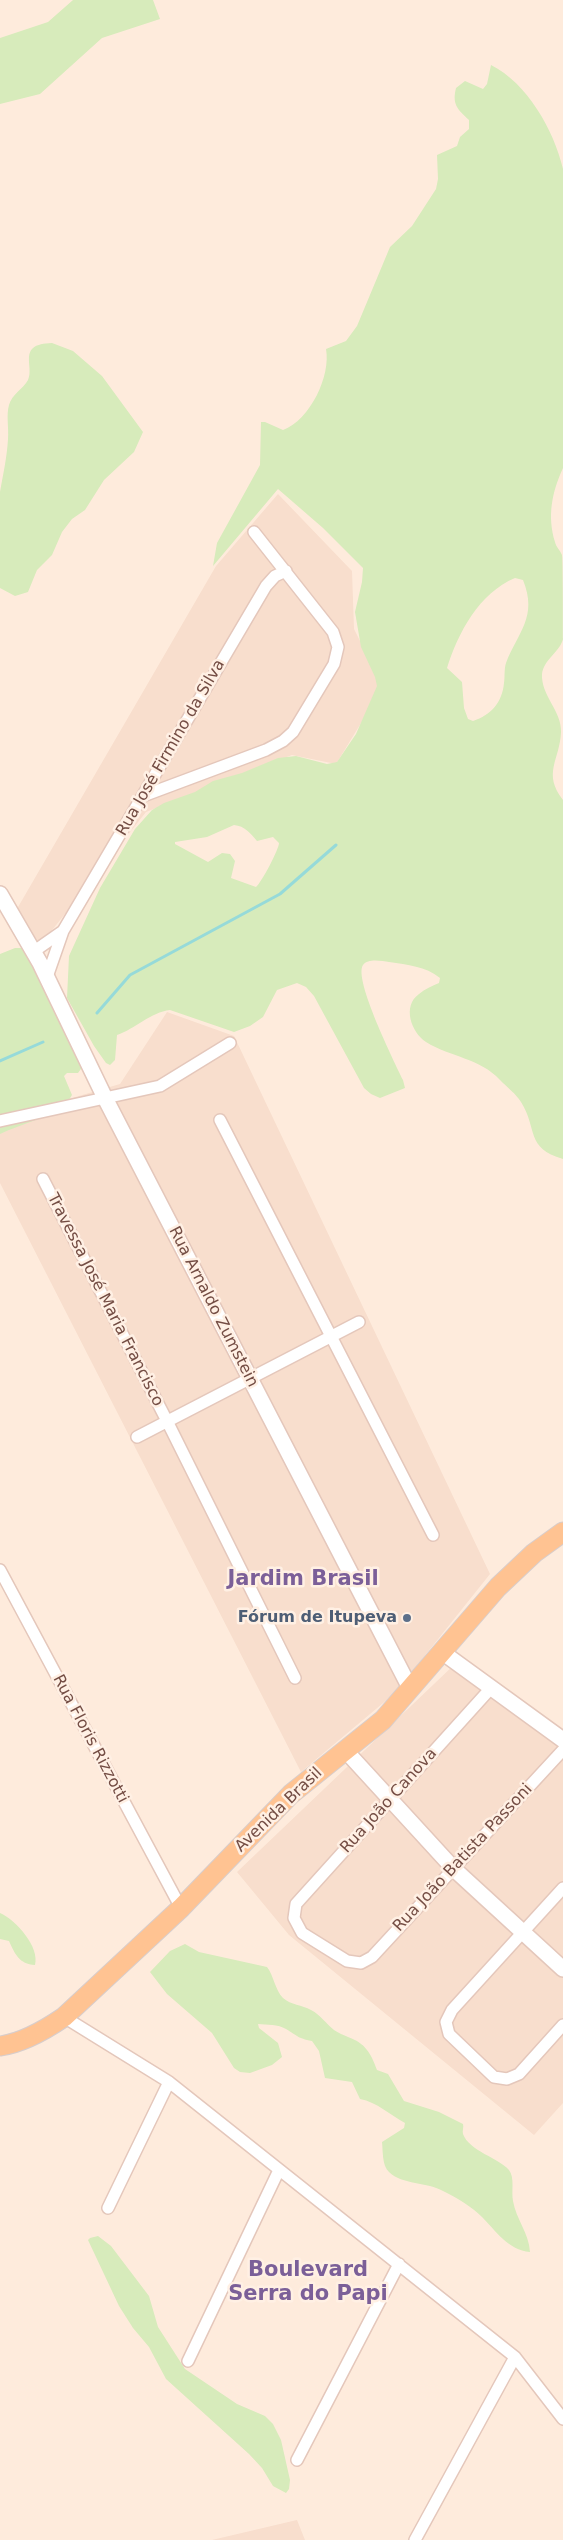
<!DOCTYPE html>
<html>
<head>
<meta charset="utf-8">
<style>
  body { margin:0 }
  canvas { display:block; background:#feebdc }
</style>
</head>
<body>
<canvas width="563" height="2540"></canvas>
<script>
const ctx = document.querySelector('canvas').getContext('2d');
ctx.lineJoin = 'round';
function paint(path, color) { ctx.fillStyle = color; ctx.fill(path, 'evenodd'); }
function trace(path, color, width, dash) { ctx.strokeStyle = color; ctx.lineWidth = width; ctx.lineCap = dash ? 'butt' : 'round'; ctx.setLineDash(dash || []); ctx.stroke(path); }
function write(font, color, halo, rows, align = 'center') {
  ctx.font = font + ' "DejaVu Sans",sans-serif'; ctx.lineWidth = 5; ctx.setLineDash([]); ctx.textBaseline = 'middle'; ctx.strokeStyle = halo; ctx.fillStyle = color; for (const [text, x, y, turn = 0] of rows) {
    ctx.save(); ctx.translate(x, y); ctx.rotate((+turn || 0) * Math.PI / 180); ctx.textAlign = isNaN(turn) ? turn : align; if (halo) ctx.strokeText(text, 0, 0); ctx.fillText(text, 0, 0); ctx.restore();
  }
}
paint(new Path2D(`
  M 278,494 L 352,571 L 354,629 L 383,687 L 336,764 L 292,755 L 146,812 L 41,944 L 14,914 L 216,566 Z
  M 167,1012 L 234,1036 L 490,1574 L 395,1693 L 301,1772 L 0,1183 L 0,1119 L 120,1084 Z
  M 456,1663 L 563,1744 L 563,2103 L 534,2135 L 289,1935 L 237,1872 Z
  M 297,2520 L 305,2540 L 212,2540 Z`), '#f8decd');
paint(new Path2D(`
  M 73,0 L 153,0 L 160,19 L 102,38 L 40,94 L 0,104 L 0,38 L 48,22 Z
  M 491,65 C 527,83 554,130 563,169 L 563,468 C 552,492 547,516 555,542 C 556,547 560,550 562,555 C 563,560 563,631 563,639 C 560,652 544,659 542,674 C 541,696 562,711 561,732 C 560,760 542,773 563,800 L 563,1159 C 525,1148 538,1129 521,1102 C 516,1094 507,1087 500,1080 C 480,1058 450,1057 426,1042 C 411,1032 402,1006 419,994 C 425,989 432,986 439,983 L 440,978 C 425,966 408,965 389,962 C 382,961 368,958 363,965 C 353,979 395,1063 403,1080 L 405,1088 L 380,1098 L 371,1094 L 364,1088 L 314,996 L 306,987 L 297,983 L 277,990 L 263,1017 L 250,1026 L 234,1032 L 170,1010 C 151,1012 135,1029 117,1035 L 115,1060 L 110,1065 L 106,1063 L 94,1046 L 67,998 L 69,956 L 100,888 L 135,829 L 152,810 L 164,803 L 195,792 L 213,781 L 242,773 L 278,758 L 296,756 L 327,764 L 337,762 L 356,734 L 377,686 L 375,677 L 361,647 L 355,612 L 362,582 L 363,568 L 323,528 L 278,489 L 213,566 L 217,543 L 260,465 L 261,422 L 265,422 L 283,430 C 310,420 331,376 326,349 L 346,341 L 357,326 L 390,247 L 412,226 L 436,189 L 438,179 L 437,155 L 457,146 L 460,137 L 469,129 L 469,120 C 457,109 452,104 456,88 L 465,81 L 483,89 L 487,84 ZM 515,578 L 523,580 C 538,617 518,632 506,663 C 504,669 505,677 504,683 C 502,703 491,715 473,721 L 468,719 L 464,708 L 462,682 L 447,668 C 458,633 479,593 515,578 ZM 234,825 C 245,826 250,833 257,841 L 273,837 L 279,843 C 279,849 262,882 256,887 L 231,878 L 235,861 L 230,854 L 222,853 L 208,862 L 175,844 L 175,842 L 207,837 Z
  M 52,343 L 73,351 L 102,376 L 143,432 L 134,452 L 104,480 L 85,510 L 72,519 L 62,532 L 52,555 L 37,570 L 28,592 L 15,596 L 0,588 C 0,557 0,523 0,492 C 3,475 7,457 8,439 C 9,428 6,415 9,405 C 12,394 23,389 28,380 C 35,366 16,344 52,343 Z
  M 15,948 L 22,948 L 30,954 L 83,1066 L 78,1073 L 67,1073 L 64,1076 L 72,1095 C 62,1115 20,1124 0,1134 L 0,954 Z
  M 0,1913 C 16,1920 40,1947 35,1965 C 19,1964 15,1954 9,1941 L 0,1939 Z
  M 185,1944 L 199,1952 L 267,1967 C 274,1976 275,1990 283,1998 C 291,2005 302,2005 311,2010 C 321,2015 326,2024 334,2030 C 338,2033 344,2035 348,2037 C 365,2043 371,2053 377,2070 L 388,2074 L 404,2101 L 439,2112 L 463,2124 C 464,2127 462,2131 463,2134 C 469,2151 499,2158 509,2170 C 515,2178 511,2191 513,2201 C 516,2219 529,2233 530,2252 C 508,2250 496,2231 482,2217 C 472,2207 456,2197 443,2191 C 428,2182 402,2185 389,2172 C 382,2166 383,2151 382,2142 L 404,2128 L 405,2123 C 390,2115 377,2102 360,2099 L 352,2082 L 325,2078 L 319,2051 L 312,2041 C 297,2038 298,2036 286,2029 C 278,2024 267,2025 258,2024 L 259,2028 L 278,2043 L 282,2057 L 272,2065 L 250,2073 L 240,2072 L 234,2068 L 212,2033 L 167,1994 L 150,1972 L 170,1951 Z
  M 98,2236 L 111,2246 L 149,2296 L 158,2327 L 185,2369 L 237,2404 L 265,2416 L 273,2424 L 281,2440 L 290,2480 L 289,2489 L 286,2493 L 273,2486 L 262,2468 L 249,2454 L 166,2379 L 149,2347 L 133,2328 L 119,2306 L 88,2240 L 90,2238 Z`), '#d7ebbb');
trace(new Path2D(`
  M 97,1013 L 130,975 L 280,894 L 336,845
  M 0,1061 L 43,1042`), '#96dad9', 3);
const minor = new Path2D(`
  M 143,796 L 266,750 L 283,741 L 293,732 L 334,664 L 338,647 L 333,632 L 254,532
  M 33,952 L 63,931
  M 47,977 L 63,931 L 266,586 L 275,576 L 286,571
  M 220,1120 L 433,1535
  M 0,1121 L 160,1086 L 230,1043
  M 43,1179 L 167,1421 L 295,1678
  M 137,1437 L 359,1322
  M 0,1570 L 181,1908
  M 491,1688 L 296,1904 L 294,1918 L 302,1933 L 347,1961 L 361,1963 L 372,1957 L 563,1750
  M 563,1888 L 452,2010 L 446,2022 L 449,2034 L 494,2077 L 507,2079 L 519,2074 L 563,2025
  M 64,2017 L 169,2082 L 515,2357 L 563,2419
  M 108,2208 L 169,2082
  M 188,2361 L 279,2170
  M 297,2460 L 399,2264
  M 415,2540 L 515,2357`);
const tertiary = new Path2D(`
  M 0,894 L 40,963 L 105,1098 L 410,1688
  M 442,1652 L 563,1740
  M 345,1750 L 454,1869 L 563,1969`);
const primary = new Path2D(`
  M 0,2046 C 23,2043 45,2030 64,2017 L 181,1908 L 291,1794 L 383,1720 L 498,1587 L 534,1553 L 563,1532`);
trace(minor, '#e4c7bb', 14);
trace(tertiary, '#e4c7bb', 18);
trace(primary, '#d8cdcb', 21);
trace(minor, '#fff', 11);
trace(tertiary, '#fff', 15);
trace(primary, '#ffc392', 19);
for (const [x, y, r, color] of [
  [407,1618,5,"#5c6f8a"]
]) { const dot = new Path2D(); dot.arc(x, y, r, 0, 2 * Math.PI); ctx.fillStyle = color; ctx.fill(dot); trace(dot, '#fff0e4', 2); }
write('16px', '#744d44', '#fff0e4', [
  ["Rua José Firmino da Silva",171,748,-60],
  ["Travessa José Maria Francisco",105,1300,63],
  ["Rua Arnaldo Zumstein",213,1307,63],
  ["Rua Floris Rizzotti",90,1739,62],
  ["Rua João Canova",389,1801,-48],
  ["Avenida Brasil",279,1810,-44],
  ["Rua João Batista Passoni",463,1858,-47]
]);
write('bold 16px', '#4e5e75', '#fff0e4', [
  ["Fórum de Itupeva",397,1618]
], 'right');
write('bold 21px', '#7b5f98', '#fff0e4', [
  ["Jardim Brasil",303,1580],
  ["Boulevard",308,2271],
  ["Serra do Papi",308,2295]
]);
</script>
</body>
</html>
